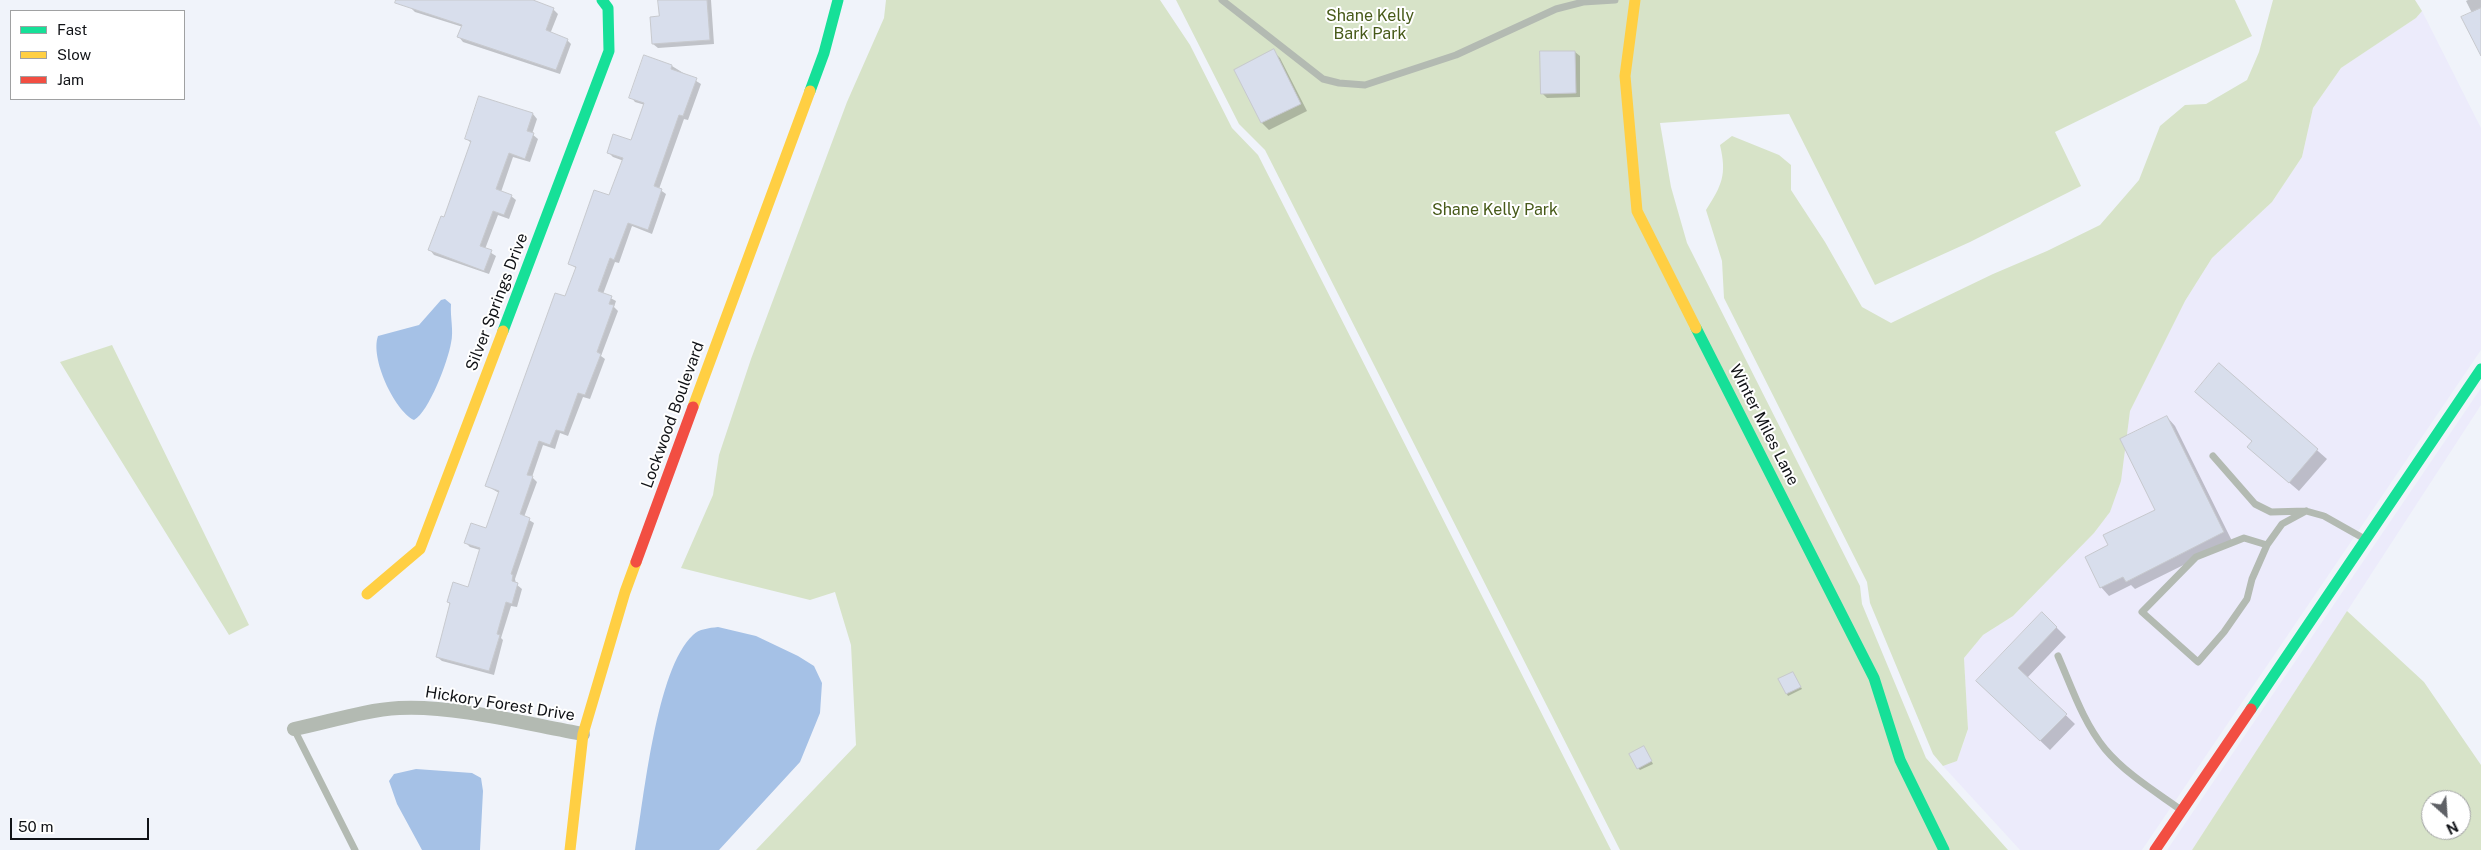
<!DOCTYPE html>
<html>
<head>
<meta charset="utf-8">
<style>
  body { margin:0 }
  #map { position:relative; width:2481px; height:850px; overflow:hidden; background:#f0f3fa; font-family:"Public Sans",sans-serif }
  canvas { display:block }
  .legend { position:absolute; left:10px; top:10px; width:175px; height:90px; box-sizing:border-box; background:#fff; border:1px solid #a0a1a2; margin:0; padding:6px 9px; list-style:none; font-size:15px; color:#111317 }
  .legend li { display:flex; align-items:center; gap:10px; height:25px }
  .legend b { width:25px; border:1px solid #a0a1a2 }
  .north { position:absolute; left:2421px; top:790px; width:50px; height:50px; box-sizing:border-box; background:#fff; border:1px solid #a0a1a2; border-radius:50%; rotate:154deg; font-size:14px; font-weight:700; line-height:20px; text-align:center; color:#111317 }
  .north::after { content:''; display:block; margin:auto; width:18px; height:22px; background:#5f6166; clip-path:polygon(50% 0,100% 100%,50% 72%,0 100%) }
  .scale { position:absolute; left:10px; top:818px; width:139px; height:22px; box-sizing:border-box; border:2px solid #111317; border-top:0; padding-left:6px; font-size:15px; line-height:18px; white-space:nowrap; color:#111317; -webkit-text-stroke:4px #fff; paint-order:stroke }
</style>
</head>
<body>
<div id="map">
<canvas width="2481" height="850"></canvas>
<ul class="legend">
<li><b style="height:6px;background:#16e098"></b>Fast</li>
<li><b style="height:6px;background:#ffcf43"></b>Slow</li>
<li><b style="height:6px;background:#f24e42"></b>Jam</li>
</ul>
<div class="north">N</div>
<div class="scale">50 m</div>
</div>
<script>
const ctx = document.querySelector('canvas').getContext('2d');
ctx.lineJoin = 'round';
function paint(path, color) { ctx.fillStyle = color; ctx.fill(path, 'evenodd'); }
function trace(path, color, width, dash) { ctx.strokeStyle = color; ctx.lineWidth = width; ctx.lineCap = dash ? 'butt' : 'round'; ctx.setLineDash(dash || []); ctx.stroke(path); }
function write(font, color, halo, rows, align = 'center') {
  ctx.font = font + ' "Public Sans",sans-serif'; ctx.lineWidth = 4; ctx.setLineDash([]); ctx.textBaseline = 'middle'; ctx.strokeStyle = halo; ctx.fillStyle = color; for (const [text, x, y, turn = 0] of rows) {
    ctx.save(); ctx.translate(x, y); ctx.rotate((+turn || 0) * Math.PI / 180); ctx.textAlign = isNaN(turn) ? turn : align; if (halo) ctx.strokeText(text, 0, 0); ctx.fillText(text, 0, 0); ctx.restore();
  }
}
paint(new Path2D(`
  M 2422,11 L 2481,128 L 2481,350 L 2142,850 L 2020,850 L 1943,766 L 1957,761 L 1968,730 L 1964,658 L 1983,635 L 2013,616 L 2094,533 L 2110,512 L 2130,411 L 2185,301 L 2212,258 L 2272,202 L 2302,157 L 2313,108 L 2341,68 L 2416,18 Z
  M 2481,388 L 2481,405 L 2192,850 L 2167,850 Z`), '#ecebfb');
paint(new Path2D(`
  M 886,0 L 1160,0 L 1190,45 L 1232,128 L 1258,155 L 1611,850 L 756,850 L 856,745 L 851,645 L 835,592 L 810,600 L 681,568 L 713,495 L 719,455 L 751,359 L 847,102 L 884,18 Z
  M 1176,0 L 2235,0 L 2252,36 L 2055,132 L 2081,186 L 1970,242 L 1875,285 L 1789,114 L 1660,123 L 1671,187 L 1687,243 L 1860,586 L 1862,604 L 1926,758 L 2008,850 L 1620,850 L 1265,150 L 1239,124 Z
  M 2273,0 L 2415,0 L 2422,11 L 2416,18 L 2341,68 L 2313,108 L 2302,157 L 2272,202 L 2212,258 L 2185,301 L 2130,411 L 2121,481 L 2110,512 L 2094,533 L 2013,616 L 1983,635 L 1964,658 L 1968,729 L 1957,761 L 1943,766 L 1933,754 L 1870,603 L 1867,582 L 1724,298 L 1722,261 L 1706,210 C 1722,185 1727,175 1720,145 L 1732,136 L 1779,155 L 1791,165 L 1791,190 L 1825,242 L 1862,307 L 1891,323 L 1993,274 L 2047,251 L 2100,225 L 2139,180 L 2160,126 L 2185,105 L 2206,104 L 2247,80 L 2259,52 Z
  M 112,345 L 249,625 L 229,635 L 60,362 Z
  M 2347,611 L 2424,682 L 2481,765 L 2481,850 L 2192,850 ZM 2431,800 L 2461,800 L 2461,830 L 2431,830 Z`), '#d7e3c8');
paint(new Path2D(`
  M 445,299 L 451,304 C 450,317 454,331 451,343 C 448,361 429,412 414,420 C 394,410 370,358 378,336 L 419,325 L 441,300 Z
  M 718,627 L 756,636 L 798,656 L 814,666 L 822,683 L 820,713 L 800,762 L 719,850 L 635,850 C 644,799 656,669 693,635 C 699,629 709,628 718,627 Z
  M 416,769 L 472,773 L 481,778 L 483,791 L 480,850 L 422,850 L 397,804 L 389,781 L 394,774 Z`), '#a5c1e6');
paint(new Path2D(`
  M 412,0 L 529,0 L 553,9 L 558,14 L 550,34 L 567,40 L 571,44 L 560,74 L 463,42 L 459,37 L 463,27 L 415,12 L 410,7 Z
  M 659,0 L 711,0 L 714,44 L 658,48 L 653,44 L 652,18 L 660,18 Z
  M 2468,0 L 2481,0 L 2481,47 L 2472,13 L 2466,1 Z
  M 1273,51 L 1280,58 L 1307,111 L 1269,130 L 1262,123 L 1235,70 Z
  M 1575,52 L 1580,56 L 1580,97 L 1547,98 L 1542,93 Z
  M 672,66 L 701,84 L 688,120 L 684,119 L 659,189 L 666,194 L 652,234 L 632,226 L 619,263 L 615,262 L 603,294 L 616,301 L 614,307 L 618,311 L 601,356 L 605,359 L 590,399 L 583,397 L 568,436 L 560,433 L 555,449 L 543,445 L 532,477 L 537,482 L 524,517 L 534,523 L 515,579 L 516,584 L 522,589 L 517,607 L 511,606 L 501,638 L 503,640 L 494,675 L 442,661 L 437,657 L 451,605 L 448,602 L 469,588 L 480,550 L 470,547 L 465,542 L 487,530 L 499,493 L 487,486 L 566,298 L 577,269 L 569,263 L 610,197 L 624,161 L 613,157 L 608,152 L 632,142 L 645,105 L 635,102 L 631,97 Z
  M 480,97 L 533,114 L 537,119 L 532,134 L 538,139 L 530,162 L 513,157 L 501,192 L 511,196 L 516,200 L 509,219 L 498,215 L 485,249 L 496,256 L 489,274 L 434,255 L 430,250 L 444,218 L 471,143 L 466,138 Z
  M 2220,365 L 2327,459 L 2299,491 L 2258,456 L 2253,442 L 2196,392 Z
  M 2167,417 L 2175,426 L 2232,541 L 2135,589 L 2131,585 L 2109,596 L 2101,587 L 2157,510 Z
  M 2042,613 L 2066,637 L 2027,678 L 2075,724 L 2050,750 L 1987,690 Z
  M 1794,675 L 1802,689 L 1788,696 L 1779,680 Z
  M 1646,750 L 1653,764 L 1640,770 L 1638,768 Z`), '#0003');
const building = new Path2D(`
  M 396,0 L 533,0 L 554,8 L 546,30 L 568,39 L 556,70 L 457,37 L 462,25 L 395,3 Z
  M 658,0 L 707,0 L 710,40 L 652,44 L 650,17 L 659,16 Z
  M 2481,8 L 2481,56 L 2461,17 Z
  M 1274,49 L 1301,104 L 1261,123 L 1234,70 Z
  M 1540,51 L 1575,51 L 1576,93 L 1541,94 Z
  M 644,55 L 672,65 L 671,69 L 697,78 L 683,116 L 679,115 L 654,186 L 662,189 L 648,230 L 628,223 L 614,260 L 610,258 L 598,291 L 612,296 L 609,304 L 614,305 L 597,352 L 601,354 L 585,395 L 578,393 L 564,432 L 556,430 L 550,445 L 539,441 L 527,475 L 533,476 L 520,514 L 530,518 L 511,574 L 513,575 L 512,581 L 518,583 L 512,604 L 506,602 L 497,634 L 500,635 L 489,671 L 436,657 L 450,603 L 447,602 L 453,582 L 468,587 L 480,548 L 464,543 L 471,523 L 486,528 L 499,491 L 485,486 L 555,293 L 565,296 L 576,267 L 568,264 L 594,190 L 609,195 L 623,158 L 607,153 L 613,134 L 631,140 L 644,103 L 629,98 Z
  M 479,96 L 533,113 L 527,131 L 534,133 L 525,159 L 509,153 L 496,189 L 512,195 L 504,215 L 493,211 L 480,246 L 492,250 L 484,271 L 428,250 L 441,216 L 444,217 L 471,141 L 465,139 Z
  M 2219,363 L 2318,449 L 2289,483 L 2247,447 L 2252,441 L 2195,392 Z
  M 2167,416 L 2224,532 L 2126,582 L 2123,577 L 2100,588 L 2085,557 L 2108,545 L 2103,535 L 2155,510 L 2120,439 Z
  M 2042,612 L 2057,627 L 2018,668 L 2067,714 L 2040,741 L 1976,681 Z
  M 1793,672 L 1801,687 L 1786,694 L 1778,679 Z
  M 1644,746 L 1652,761 L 1637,769 L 1629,754 Z`);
paint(building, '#d8deec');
trace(building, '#c7c9ce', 1);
trace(new Path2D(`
  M 1222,0 L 1323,79 L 1339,83 L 1365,85 L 1456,55 L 1556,9 L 1583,2 L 1615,0
  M 2213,456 L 2255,504 L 2271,512 L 2306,511 L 2324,516 L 2363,538
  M 2267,545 L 2244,538 L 2196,557 L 2142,612 L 2198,662 L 2224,632 L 2247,599 L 2252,579 L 2267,545 L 2282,524 L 2306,511
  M 2058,656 C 2072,688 2083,722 2105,749 C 2126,774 2156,792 2181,810
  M 294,729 L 355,850`), '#b3bab2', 7);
trace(new Path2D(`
  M 294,729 C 329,722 364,710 399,708 C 455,705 527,724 583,734`), '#b3bab2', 14);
trace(new Path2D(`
  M 810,91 L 824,53 L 838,0
  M 1696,328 L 1874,678 L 1900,760 L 1944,850
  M 503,331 L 609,51 L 608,8 L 602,0
  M 2251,709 L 2481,369`), '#16e098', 11);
trace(new Path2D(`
  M 1635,0 L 1625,76 L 1637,211 L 1696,328
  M 693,407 L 810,91
  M 367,594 L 420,549 L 503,331
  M 570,850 L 583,734 L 625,592 L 636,562`), '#ffcf43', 11);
trace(new Path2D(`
  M 636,562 L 693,407
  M 2155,850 L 2251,709`), '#f24e42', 11);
write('16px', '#475a19', '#fff', [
  ["Shane Kelly",1370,16],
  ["Bark Park",1370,34],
  ["Shane Kelly Park",1495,210]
]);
write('16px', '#111317', '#fff', [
  ["Silver Springs Drive",497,302,-69],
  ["Lockwood Boulevard",673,415,-70],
  ["Winter Miles Lane",1764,425,63],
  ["Hickory Forest Drive",500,704,9]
]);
</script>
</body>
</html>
